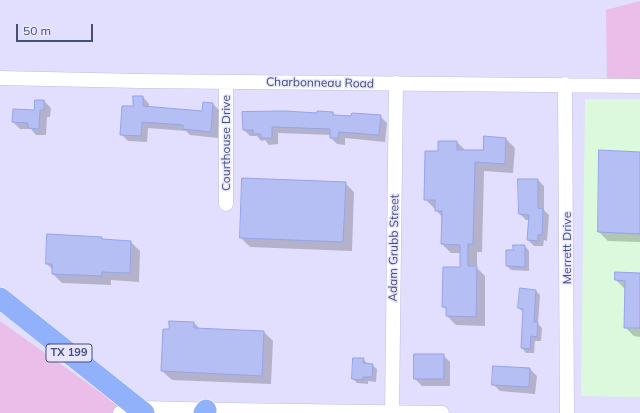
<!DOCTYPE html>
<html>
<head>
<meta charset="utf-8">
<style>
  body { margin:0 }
  #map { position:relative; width:640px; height:413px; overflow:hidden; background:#e1dffd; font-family:Mulish,sans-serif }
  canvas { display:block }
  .scale { position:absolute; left:16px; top:24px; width:77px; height:18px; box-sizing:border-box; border:2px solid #464f75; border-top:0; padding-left:5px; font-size:12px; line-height:14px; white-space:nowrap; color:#464f75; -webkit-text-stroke:3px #e8e6ff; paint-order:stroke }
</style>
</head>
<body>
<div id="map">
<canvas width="640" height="413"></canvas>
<div class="scale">50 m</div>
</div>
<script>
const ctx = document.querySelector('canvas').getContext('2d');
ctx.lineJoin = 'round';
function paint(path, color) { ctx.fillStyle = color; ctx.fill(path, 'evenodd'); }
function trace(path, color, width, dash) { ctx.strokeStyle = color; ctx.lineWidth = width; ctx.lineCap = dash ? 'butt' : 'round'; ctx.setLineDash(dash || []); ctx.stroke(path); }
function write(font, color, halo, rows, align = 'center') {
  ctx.font = font + ' Mulish,sans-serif'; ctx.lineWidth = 3; ctx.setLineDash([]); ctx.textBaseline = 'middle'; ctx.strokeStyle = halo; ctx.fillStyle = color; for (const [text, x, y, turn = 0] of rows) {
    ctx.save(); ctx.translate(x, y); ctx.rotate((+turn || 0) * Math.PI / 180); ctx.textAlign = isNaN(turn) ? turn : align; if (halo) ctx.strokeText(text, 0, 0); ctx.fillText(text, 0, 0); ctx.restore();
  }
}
paint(new Path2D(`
  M 585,99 L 640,99 L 640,397 L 581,396 Z`), '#dcf9de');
paint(new Path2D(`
  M 640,1 L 640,86 L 607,85 L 606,10 Z
  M 0,321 L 100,392 L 127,413 L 0,413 Z`), '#ebbde9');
paint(new Path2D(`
  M 143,97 L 149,104 L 149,108 L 203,112 L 213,104 L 219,110 L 218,138 L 190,135 L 186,131 L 148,128 L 147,142 L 128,141 L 121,134 L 134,108 Z
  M 44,101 L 51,108 L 50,117 L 47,117 L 46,135 L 36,135 L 31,129 L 20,129 L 13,122 L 35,111 Z
  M 333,113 L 336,116 L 380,116 L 387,123 L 385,142 L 345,138 L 345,145 L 337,144 L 331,138 L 331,135 L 278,133 L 278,144 L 269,145 L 265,140 L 261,141 L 257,136 L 250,136 L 244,130 L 318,114 Z
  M 506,139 L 515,148 L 513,173 L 484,171 L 482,252 L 477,252 L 477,268 L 485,276 L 485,326 L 456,325 L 447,316 L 447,310 L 443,306 L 461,268 L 461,253 L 451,253 L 442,244 L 442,217 L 436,210 L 436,208 L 434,208 L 425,199 L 438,152 L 457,142 L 466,151 L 484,151 Z
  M 640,153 L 640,242 L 608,241 L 599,232 Z
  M 243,179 L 345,183 L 354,192 L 352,251 L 250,247 L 241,238 Z
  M 538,180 L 544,186 L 544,210 L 549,215 L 547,241 L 544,240 L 543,246 L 534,246 L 528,240 L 530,220 L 526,220 L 520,214 Z
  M 101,238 L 104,240 L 131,242 L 140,251 L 139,282 L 111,280 L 111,285 L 62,283 L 53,274 L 53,270 L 47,264 Z
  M 525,246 L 529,251 L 529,271 L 511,270 L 507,266 L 514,251 Z
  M 640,274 L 640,337 L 634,336 L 625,327 L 625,289 L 616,280 Z
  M 536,291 L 540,295 L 538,324 L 542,328 L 541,341 L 535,341 L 534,353 L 526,353 L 522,348 L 524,313 L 519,308 Z
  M 194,323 L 200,329 L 264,332 L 273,341 L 271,384 L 172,380 L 162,371 L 170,330 Z
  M 443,355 L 450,362 L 450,386 L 422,386 L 415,379 Z
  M 363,359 L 368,364 L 372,365 L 377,369 L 376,382 L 368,381 L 368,384 L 357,383 L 353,379 Z
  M 530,369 L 537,376 L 535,394 L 500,391 L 493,384 Z`), '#0003');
const building = new Path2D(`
  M 133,96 L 143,96 L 143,106 L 202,111 L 203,102 L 213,103 L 211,132 L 183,129 L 183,125 L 142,122 L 141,136 L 120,135 L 122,106 L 133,106 Z
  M 35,100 L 44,100 L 44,110 L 40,110 L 39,129 L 28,128 L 28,123 L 12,122 L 13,109 L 34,110 Z
  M 285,111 L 317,113 L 317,111 L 333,112 L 333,115 L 351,116 L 352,113 L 381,115 L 379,135 L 339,132 L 338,138 L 330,138 L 330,129 L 272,127 L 272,138 L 261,138 L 261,134 L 253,134 L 253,130 L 243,130 L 242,112 Z
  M 484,136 L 506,138 L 505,164 L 475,162 L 473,244 L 468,244 L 468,266 L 477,266 L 476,317 L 446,316 L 446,307 L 442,307 L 443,267 L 460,267 L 460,245 L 441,244 L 442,211 L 435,211 L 435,200 L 424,200 L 425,151 L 438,151 L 438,141 L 457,141 L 457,150 L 483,150 Z
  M 599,150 L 640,152 L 640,234 L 598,232 Z
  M 242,178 L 346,182 L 343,242 L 240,238 Z
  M 518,179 L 538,179 L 538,208 L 543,209 L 542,235 L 538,235 L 538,241 L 527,240 L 529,215 L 519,214 Z
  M 47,234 L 102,237 L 102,239 L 131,241 L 130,273 L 102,272 L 102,276 L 52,274 L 52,264 L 46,264 Z
  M 513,245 L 525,245 L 525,267 L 506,266 L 506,250 L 513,250 Z
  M 615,272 L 640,273 L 640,328 L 624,328 L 625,281 L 615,280 Z
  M 520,288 L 536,290 L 534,322 L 538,322 L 537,337 L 531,336 L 530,349 L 521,348 L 523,309 L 518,308 Z
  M 169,321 L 194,322 L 194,328 L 264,331 L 262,376 L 161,371 L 163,329 L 169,329 Z
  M 414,354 L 444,354 L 444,379 L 414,379 Z
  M 353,358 L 364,358 L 363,363 L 373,364 L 372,377 L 363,377 L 363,380 L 352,379 Z
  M 493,366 L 530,368 L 529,387 L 492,385 Z`);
paint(building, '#b5bff4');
trace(building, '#95a3e8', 1);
const minor = new Path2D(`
  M 0,78 L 139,81 L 640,86
  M 565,84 L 567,413
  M 226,204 L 226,82
  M 392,412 L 396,83
  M 120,413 L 138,408 L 228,410 L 442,413`);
const highway = new Path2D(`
  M 0,298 L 144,413
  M 204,413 L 206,410`);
trace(minor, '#bbbee2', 15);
trace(highway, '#fff', 22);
trace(minor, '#fff', 14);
trace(highway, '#92b1fb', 21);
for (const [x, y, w] of [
  [69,353,46]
]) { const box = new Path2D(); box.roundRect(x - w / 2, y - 9, w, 18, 3); ctx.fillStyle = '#e8e6ff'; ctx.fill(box); trace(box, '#464f75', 1); }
write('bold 11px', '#464f75', null, [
  ["TX 199",69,353]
]);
write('12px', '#464f75', '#e8e6ff', [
  ["Charbonneau Road",320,83,1],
  ["Courthouse Drive",226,143,-90],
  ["Adam Grubb Street",394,248,-89],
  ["Merrett Drive",567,248,-90]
]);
</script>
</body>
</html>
